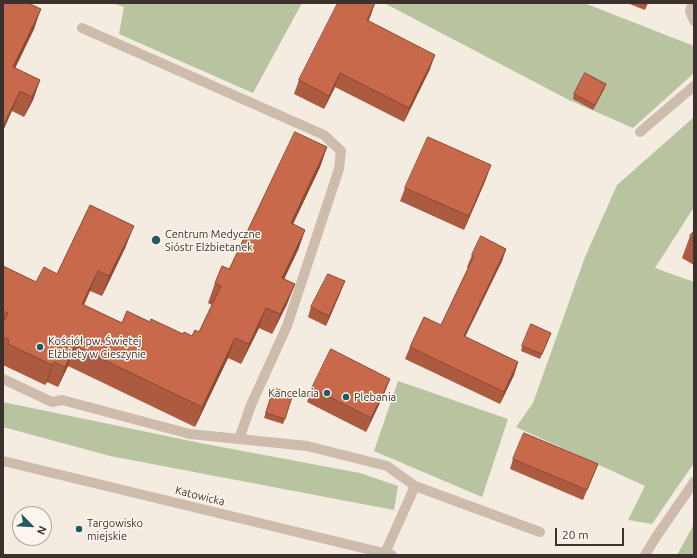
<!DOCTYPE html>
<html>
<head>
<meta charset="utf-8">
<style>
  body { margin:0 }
  #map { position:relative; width:697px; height:558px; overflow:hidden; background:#f4ebe1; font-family:Ubuntu,sans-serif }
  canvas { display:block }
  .frame { position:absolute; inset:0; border:4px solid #3b302b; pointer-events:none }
  .north { position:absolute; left:12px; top:506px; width:40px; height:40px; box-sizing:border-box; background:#fbf5ee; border:1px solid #aea6a0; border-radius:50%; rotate:114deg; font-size:11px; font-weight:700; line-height:16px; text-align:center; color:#3b302b }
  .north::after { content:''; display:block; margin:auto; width:14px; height:18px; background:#1f5a5e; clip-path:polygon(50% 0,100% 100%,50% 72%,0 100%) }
  .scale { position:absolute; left:555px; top:528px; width:69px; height:18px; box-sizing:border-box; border:2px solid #3b302b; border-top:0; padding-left:5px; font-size:12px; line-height:14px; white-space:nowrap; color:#3b302b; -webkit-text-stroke:3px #fbf5ee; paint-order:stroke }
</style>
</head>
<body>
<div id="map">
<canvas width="697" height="558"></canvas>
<div class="frame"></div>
<div class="north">N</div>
<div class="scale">20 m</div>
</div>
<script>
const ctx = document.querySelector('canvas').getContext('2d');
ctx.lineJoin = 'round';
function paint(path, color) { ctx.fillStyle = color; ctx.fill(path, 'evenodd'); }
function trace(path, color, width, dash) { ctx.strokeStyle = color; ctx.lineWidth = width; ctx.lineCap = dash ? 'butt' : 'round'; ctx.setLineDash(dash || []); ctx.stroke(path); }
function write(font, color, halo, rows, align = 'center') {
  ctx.font = font + ' Ubuntu,sans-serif'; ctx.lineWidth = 3; ctx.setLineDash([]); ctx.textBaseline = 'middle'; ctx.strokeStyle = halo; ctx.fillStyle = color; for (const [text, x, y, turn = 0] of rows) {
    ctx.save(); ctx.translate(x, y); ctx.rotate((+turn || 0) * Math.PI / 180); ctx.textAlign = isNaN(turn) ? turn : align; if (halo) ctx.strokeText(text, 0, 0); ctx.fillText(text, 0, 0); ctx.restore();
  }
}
paint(new Path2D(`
  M 112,3 L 302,3 L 253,93 L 119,34 L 124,7 Z
  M 384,3 L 584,3 L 694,46 L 694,73 L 633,128 L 569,100 Z
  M 694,117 L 694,207 L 655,268 L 694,282 L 694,463 L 652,524 L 628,520 L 645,486 L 516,427 L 533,403 L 585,257 L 617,185 Z
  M 398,381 L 508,419 L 482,497 L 374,451 Z
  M 3,402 L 200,443 L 360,473 L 398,486 L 394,510 L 110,456 L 3,427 Z
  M 694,524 L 694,555 L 677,555 Z`), '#b8c4a0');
trace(new Path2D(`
  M 693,3 L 690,11 L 694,21
  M 640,132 L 694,86
  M 3,379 L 52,402 L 62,400 L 190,434 L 239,439 L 251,405 L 287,326 L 339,169 L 341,151 L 324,135 L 82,28
  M 239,439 L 307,446 L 387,466 L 415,486 L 540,532
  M 385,553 L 415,486`), '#cdbbac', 10);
trace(new Path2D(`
  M 645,555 L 656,537 L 694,482`), '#cdbbac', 10);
trace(new Path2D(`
  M 3,461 L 392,555`), '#cdbbac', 10);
paint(new Path2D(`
  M 3,3 L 34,29 L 15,68 L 40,80 L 33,100 L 24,117 L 12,111 Z
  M 627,3 L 648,3 L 645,10 Z
  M 371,15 L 368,21 L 430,69 L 404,122 L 335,87 L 324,109 L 294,94 L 299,80 Z
  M 606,84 L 604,89 L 593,110 L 573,99 L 574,94 Z
  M 327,147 L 320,167 L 293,224 L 305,230 L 298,250 L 284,279 L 295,284 L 287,304 L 272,334 L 259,328 L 241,364 L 228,358 L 195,427 L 68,366 L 58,387 L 47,382 L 45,385 L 3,365 L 3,266 L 36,282 L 57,274 L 126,246 L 102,296 L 90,291 L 84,305 L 122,323 L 150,322 L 183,334 L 192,336 L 199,332 L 212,305 L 208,303 L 215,283 L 229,269 Z
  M 486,179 L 464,230 L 400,201 L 405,188 Z
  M 694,231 L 694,265 L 682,258 L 690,236 Z
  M 506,249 L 502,261 L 465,337 L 518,362 L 514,375 L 500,404 L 405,359 L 410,347 L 441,325 L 468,268 L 467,267 L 472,255 Z
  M 341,291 L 326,326 L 308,317 L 311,307 Z
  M 549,338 L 540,359 L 521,351 L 522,346 Z
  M 312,388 L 385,392 L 366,432 L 307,402 Z
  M 272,394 L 285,419 L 283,424 L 264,418 Z
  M 513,459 L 598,464 L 583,500 L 510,469 Z`), '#ac5a40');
paint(new Path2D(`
  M 375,3 L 371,15 L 362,34 L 367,20 Z
  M 41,9 L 34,29 L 6,87 L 13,67 Z
  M 435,55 L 430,69 L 404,122 L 409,108 Z
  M 340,73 L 335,87 L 324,109 L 329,96 Z
  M 40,80 L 33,100 L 24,117 L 32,97 Z
  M 606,84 L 604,89 L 593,110 L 595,105 Z
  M 20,91 L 12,111 L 3,131 L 3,126 Z
  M 327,147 L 320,167 L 284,243 L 291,223 Z
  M 491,165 L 486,179 L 464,230 L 469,216 Z
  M 134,226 L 126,246 L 102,296 L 109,276 Z
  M 305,230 L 298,250 L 275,298 L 282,278 Z
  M 506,249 L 502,261 L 459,349 L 464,336 Z
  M 98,271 L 90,291 L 74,324 L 82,304 Z
  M 345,281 L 341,291 L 326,326 L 329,316 Z
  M 295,284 L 287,304 L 272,334 L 280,314 Z
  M 266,308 L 259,328 L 241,364 L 249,344 Z
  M 235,338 L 228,358 L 195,427 L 202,407 Z
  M 75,346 L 68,366 L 58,387 L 65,367 Z
  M 54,362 L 47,382 L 45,385 L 52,365 Z
  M 518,362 L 514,375 L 500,404 L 504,392 Z
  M 390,379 L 385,392 L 366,432 L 371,418 Z`), '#8c4a34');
const building = new Path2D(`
  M 3,3 L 28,3 L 41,9 L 13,67 L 40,80 L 32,97 L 20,91 L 3,126 Z
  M 338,3 L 375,3 L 367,20 L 435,55 L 409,108 L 340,73 L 329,96 L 299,80 Z
  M 585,73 L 606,84 L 595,105 L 574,94 Z
  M 295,132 L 327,147 L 291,223 L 305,230 L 282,278 L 295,284 L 280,314 L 266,308 L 249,344 L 235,338 L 202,407 L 75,346 L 65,367 L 54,362 L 52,365 L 8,344 L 9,340 L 3,337 L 3,323 L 8,313 L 3,311 L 3,266 L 36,282 L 44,267 L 57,274 L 90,205 L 134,226 L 109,276 L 98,271 L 82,304 L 122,323 L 127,311 L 150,322 L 151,319 L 183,334 L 184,332 L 192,336 L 195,330 L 199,332 L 221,286 L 215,283 L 222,266 L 229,269 Z
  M 428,137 L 491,165 L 469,216 L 405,188 Z
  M 694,231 L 694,239 L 690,236 Z
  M 481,236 L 506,249 L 464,336 L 518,362 L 504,392 L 410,347 L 424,317 L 441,325 L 474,256 L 472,255 Z
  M 328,274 L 345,281 L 329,316 L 311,307 Z
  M 531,324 L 551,333 L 542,354 L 522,346 Z
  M 331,349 L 390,379 L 371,418 L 312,388 Z
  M 274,388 L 293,394 L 285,419 L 266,413 Z
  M 524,433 L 598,464 L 587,490 L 513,459 Z`);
paint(building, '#c8694b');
trace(building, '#8c4a34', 1);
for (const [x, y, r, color] of [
  [156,240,5,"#1f5a5e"],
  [40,347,4,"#1f5a5e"],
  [327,393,4,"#1f5a5e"],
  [346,397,4,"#1f5a5e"],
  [79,529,4,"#1f5a5e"]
]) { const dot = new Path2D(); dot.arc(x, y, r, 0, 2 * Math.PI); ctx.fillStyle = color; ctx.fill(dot); trace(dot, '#fbf5ee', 1.5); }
write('11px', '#3b302b', '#fbf5ee', [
  ["Centrum Medyczne",165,234],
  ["Sióstr Elżbietanek",165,247],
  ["Kościół pw. Świętej",48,341],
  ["Elżbiety w Cieszynie",48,354],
  ["Kancelaria",319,393,"right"],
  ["Plebania",354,397],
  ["Targowisko",87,523],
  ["miejskie",87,536]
], 'left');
write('11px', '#3b302b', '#fbf5ee', [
  ["Katowicka",200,496,14]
]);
</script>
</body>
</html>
